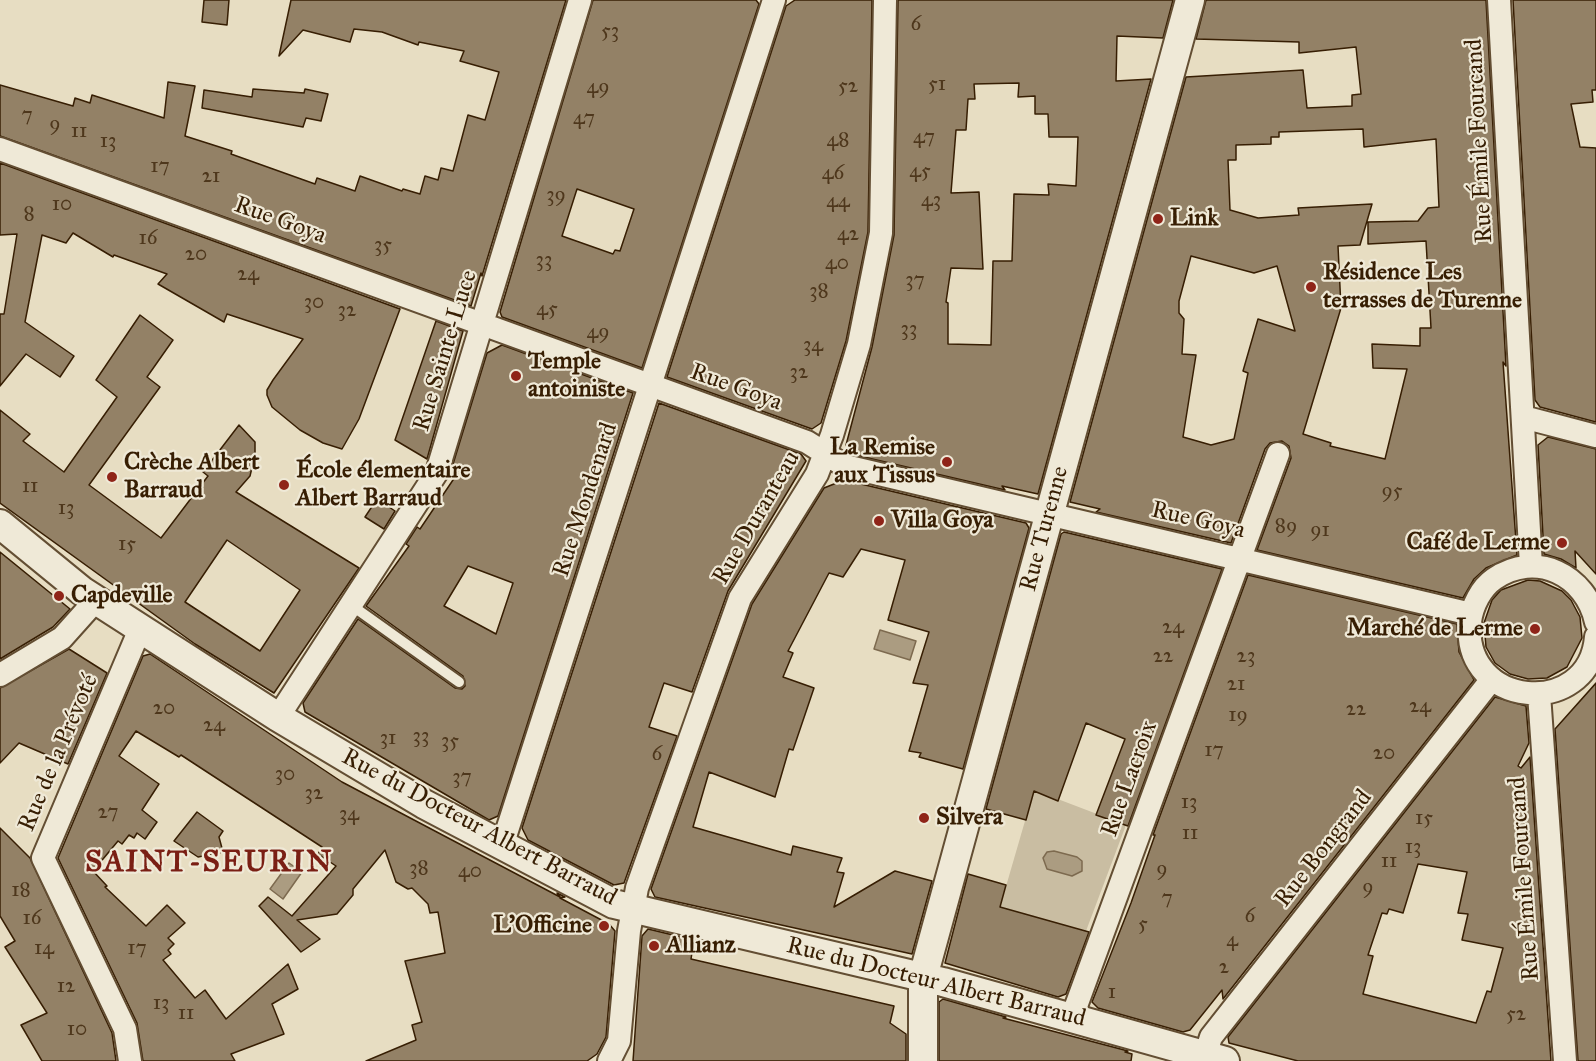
<!DOCTYPE html>
<html>
<head>
<meta charset="utf-8">
<style>
  body { margin:0 }
  canvas { display:block; background:#e7ddc2 }
</style>
</head>
<body>
<canvas width="1596" height="1061"></canvas>
<script>
const ctx = document.querySelector('canvas').getContext('2d');
ctx.lineJoin = 'round';
function paint(path, color) { ctx.fillStyle = color; ctx.fill(path, 'evenodd'); }
function trace(path, color, width, dash) { ctx.strokeStyle = color; ctx.lineWidth = width; ctx.lineCap = dash ? 'butt' : 'round'; ctx.setLineDash(dash || []); ctx.stroke(path); }
function write(font, color, halo, rows, align = 'center') {
  ctx.font = font + ' "IM FELL Great Primer",serif'; ctx.lineWidth = 4.5; ctx.setLineDash([]); ctx.textBaseline = 'middle'; ctx.strokeStyle = halo; ctx.fillStyle = color; for (const [text, x, y, turn = 0] of rows) {
    ctx.save(); ctx.translate(x, y); ctx.rotate((+turn || 0) * Math.PI / 180); ctx.textAlign = isNaN(turn) ? turn : align; if (halo) ctx.strokeText(text, 0, 0); ctx.fillText(text, 0, 0); ctx.restore();
  }
}
paint(new Path2D(`
  M 1034,790 L 1126,825 L 1086,931 L 1000,907 Z`), '#c9bda2');
const water = new Path2D(`
  M 880,630 L 916,641 L 910,660 L 874,649 Z
  M 1054,851 L 1077,857 L 1082,861 L 1082,871 L 1072,876 L 1047,869 L 1043,858 L 1047,852 Z
  M 289,863 L 302,872 L 283,899 L 270,889 Z`);
paint(water, '#ab9c81');
trace(water, '#7d6a4f', 1.5);
const building = new Path2D(`
  M 204,0 L 229,0 L 227,25 L 202,22 Z
  M 291,0 L 566,0 L 482,276 L 481,273 L 471,306 L 0,136 L 0,85 L 73,106 L 75,98 L 90,103 L 92,95 L 164,118 L 168,82 L 195,86 L 185,136 L 232,151 L 231,154 L 315,184 L 317,178 L 355,191 L 360,176 L 402,191 L 403,189 L 420,194 L 425,176 L 438,180 L 441,168 L 453,171 L 468,115 L 485,120 L 499,72 L 460,61 L 464,51 L 419,42 L 418,45 L 382,32 L 354,29 L 350,42 L 303,30 L 279,56 Z
  M 593,0 L 756,0 L 759,4 L 642,368 L 502,317 L 500,312 ZM 577,189 L 634,209 L 620,251 L 615,250 L 613,254 L 562,236 Z
  M 795,0 L 872,0 L 868,232 L 846,341 L 821,423 L 812,429 L 667,377 L 786,6 Z
  M 898,0 L 1173,0 L 1163,38 L 1117,36 L 1116,81 L 1151,79 L 1038,494 L 1002,486 L 1005,490 L 851,454 L 846,445 L 872,347 L 894,235 ZM 1019,83 L 1018,97 L 1035,96 L 1035,114 L 1048,114 L 1049,137 L 1078,137 L 1076,186 L 1048,184 L 1049,195 L 1014,194 L 1012,261 L 993,261 L 991,345 L 948,344 L 948,303 L 946,302 L 951,268 L 983,269 L 979,192 L 951,193 L 956,130 L 966,130 L 968,99 L 975,99 L 974,84 Z
  M 1206,0 L 1486,0 L 1506,366 L 1503,362 L 1517,555 L 1486,568 L 1474,579 L 1463,598 L 1257,550 L 1291,458 L 1289,446 L 1282,441 L 1270,443 L 1265,449 L 1231,543 L 1096,512 L 1100,509 L 1070,502 L 1186,77 L 1303,70 L 1307,108 L 1352,106 L 1352,95 L 1361,94 L 1356,47 L 1299,53 L 1299,42 L 1196,39 ZM 1363,129 L 1364,147 L 1436,139 L 1439,207 L 1428,208 L 1418,221 L 1368,222 L 1368,244 L 1426,241 L 1431,328 L 1420,328 L 1420,346 L 1372,344 L 1373,368 L 1407,369 L 1385,459 L 1330,446 L 1331,443 L 1303,434 L 1341,308 L 1338,246 L 1360,245 L 1372,204 L 1298,208 L 1299,215 L 1258,218 L 1230,210 L 1228,160 L 1236,160 L 1236,145 L 1271,144 L 1271,137 L 1279,137 L 1279,132 ZM 1191,256 L 1254,273 L 1277,266 L 1295,331 L 1258,319 L 1243,371 L 1248,373 L 1234,439 L 1211,445 L 1183,437 L 1196,355 L 1182,354 L 1184,319 L 1179,313 L 1179,301 Z
  M 1513,0 L 1596,0 L 1596,90 L 1592,90 L 1593,102 L 1571,104 L 1580,147 L 1596,148 L 1596,422 L 1540,407 L 1535,400 Z
  M 253,89 L 304,93 L 305,89 L 328,94 L 321,121 L 306,118 L 303,127 L 202,108 L 204,90 L 252,97 Z
  M 0,163 L 400,309 L 359,419 L 342,449 L 323,443 L 300,430 L 272,407 L 267,395 L 267,390 L 273,380 L 303,339 L 227,314 L 224,322 L 158,284 L 167,274 L 114,255 L 113,257 L 73,233 L 66,243 L 42,235 L 25,322 L 74,356 L 60,377 L 26,354 L 0,386 L 0,314 L 4,314 L 17,234 L 0,235 Z
  M 140,315 L 173,340 L 147,377 L 160,387 L 89,485 L 161,538 L 208,476 L 203,472 L 239,425 L 255,442 L 255,455 L 250,476 L 236,492 L 359,568 L 274,693 L 195,644 L 0,503 L 0,410 L 30,434 L 23,441 L 64,472 L 117,397 L 96,380 ZM 227,540 L 300,590 L 260,651 L 185,602 Z
  M 436,321 L 463,331 L 427,459 L 395,440 Z
  M 502,345 L 633,393 L 498,816 L 489,820 L 305,712 L 303,703 L 358,619 L 455,688 L 462,689 L 465,686 L 463,676 L 366,606 L 409,546 L 406,544 L 417,527 L 420,529 L 455,477 L 450,474 L 487,353 ZM 468,566 L 513,583 L 496,634 L 444,606 Z
  M 659,403 L 801,454 L 806,461 L 728,591 L 692,692 L 664,683 L 649,727 L 677,736 L 624,883 L 614,885 L 528,840 L 522,828 Z
  M 1548,437 L 1596,449 L 1596,574 L 1575,551 L 1576,568 L 1561,559 L 1544,554 L 1538,445 Z
  M 844,480 L 1026,523 L 1029,528 L 963,769 L 919,757 L 921,753 L 909,751 L 928,685 L 913,683 L 929,632 L 888,620 L 905,560 L 861,549 L 843,577 L 829,573 L 788,651 L 793,653 L 783,677 L 814,688 L 793,750 L 789,749 L 775,797 L 709,772 L 693,827 L 791,855 L 793,846 L 842,858 L 837,872 L 844,873 L 834,907 L 895,871 L 932,881 L 912,954 L 655,897 L 651,889 L 752,604 L 824,488 Z
  M 377,499 L 395,511 L 384,529 L 365,517 Z
  M 1064,532 L 1222,569 L 1128,826 L 1096,815 L 1125,739 L 1086,723 L 1058,801 L 1034,791 L 1026,820 L 986,809 L 1061,534 Z
  M 0,552 L 70,609 L 53,627 L 0,659 Z
  M 1248,575 L 1457,624 L 1459,652 L 1474,680 L 1223,999 L 1222,990 L 1190,1030 L 1183,1032 L 1098,1008 L 1092,1002 L 1131,903 L 1155,835 L 1153,835 Z
  M 1528,580 L 1540,581 L 1562,591 L 1571,600 L 1580,617 L 1582,638 L 1567,667 L 1547,678 L 1528,679 L 1510,674 L 1495,663 L 1486,647 L 1484,623 L 1492,600 L 1501,590 Z
  M 69,649 L 107,673 L 68,764 L 19,743 L 0,763 L 0,688 Z
  M 150,654 L 342,782 L 560,897 L 557,893 L 565,897 L 560,898 L 609,924 L 615,931 L 606,1037 L 597,1054 L 587,1061 L 366,1061 L 416,1040 L 412,1025 L 422,1022 L 405,961 L 445,953 L 438,912 L 430,913 L 428,904 L 412,888 L 408,889 L 396,882 L 385,850 L 353,889 L 353,895 L 337,914 L 297,920 L 320,939 L 301,952 L 259,906 L 268,897 L 292,916 L 336,866 L 318,854 L 322,847 L 181,755 L 179,757 L 136,731 L 119,756 L 159,784 L 142,810 L 157,822 L 145,839 L 137,833 L 134,838 L 129,835 L 122,844 L 118,841 L 93,871 L 107,886 L 105,887 L 146,926 L 167,905 L 185,923 L 168,938 L 174,944 L 168,950 L 171,954 L 163,960 L 195,998 L 205,990 L 226,1019 L 288,964 L 298,989 L 272,1004 L 284,1034 L 231,1054 L 235,1061 L 143,1061 L 137,1023 L 58,858 L 143,656 Z
  M 1596,683 L 1596,1061 L 1578,1061 L 1555,729 Z
  M 1495,697 L 1526,706 L 1529,743 L 1518,766 L 1521,768 L 1530,757 L 1551,1061 L 1298,1061 L 1229,1043 L 1228,1037 ZM 1418,864 L 1467,872 L 1458,913 L 1468,914 L 1462,940 L 1503,948 L 1491,992 L 1487,991 L 1476,1023 L 1363,994 L 1373,956 L 1368,955 L 1382,913 L 1387,914 L 1389,909 L 1403,913 Z
  M 197,812 L 223,831 L 219,837 L 223,852 L 198,857 L 174,841 Z
  M 0,828 L 30,858 L 112,1033 L 116,1061 L 42,1061 L 21,1025 L 47,1013 L 5,947 L 15,941 L 0,916 Z
  M 968,874 L 1006,885 L 1000,907 L 1089,932 L 1066,994 L 1058,997 L 945,963 Z
  M 648,929 L 694,940 L 691,959 L 894,1006 L 890,1023 L 906,1034 L 906,1061 L 633,1061 L 642,936 Z
  M 943,999 L 1006,1017 L 1003,1018 L 1128,1051 L 1125,1052 L 1132,1054 L 1131,1061 L 939,1061 L 939,1002 Z`);
paint(building, '#938166');
trace(building, '#371e03', 1.5);
const service = new Path2D(`
  M 351,605 L 459,682`);
const minor = new Path2D(`
  M 1499,0 L 1531,566
  M 0,149 L 807,442 L 845,466 L 1471,614
  M 1523,417 L 1596,436
  M 1596,622 C 1586,575 1536,550 1494,579 C 1481,588 1472,606 1470,622 C 1461,708 1589,720 1596,637
  M 0,675 L 62,638 L 96,600
  M 1539,694 L 1565,1061
  M 278,717 L 437,472 L 580,0
  M 502,846 L 774,0
  M 1072,1017 L 1278,454
  M 1205,1056 L 1211,1037 L 1492,679
  M 130,1061 L 125,1029 L 43,858 L 140,629
  M 609,1061 L 619,1041 L 629,931 L 637,888 L 740,598 L 817,474 L 832,435 L 859,344 L 881,233 L 885,0`);
const tertiary = new Path2D(`
  M 0,524 L 82,591 L 278,717 L 424,804 L 614,904 L 943,982 L 1225,1061
  M 923,1061 L 923,977 L 1190,0`);
trace(service, '#634e33', 14);
trace(minor, '#634e33', 26);
trace(tertiary, '#634e33', 32);
trace(service, '#efe9d7', 10);
trace(minor, '#efe9d7', 22);
trace(tertiary, '#efe9d7', 28);
for (const [x, y, r, color] of [
  [1158,219,6,"#8f2418"],
  [1311,287,6,"#8f2418"],
  [516,376,6,"#8f2418"],
  [947,462,6,"#8f2418"],
  [112,477,6,"#8f2418"],
  [284,485,6,"#8f2418"],
  [879,521,6,"#8f2418"],
  [1562,543,6,"#8f2418"],
  [59,596,6,"#8f2418"],
  [1535,629,6,"#8f2418"],
  [924,818,6,"#8f2418"],
  [604,926,6,"#8f2418"],
  [654,946,6,"#8f2418"]
]) { const dot = new Path2D(); dot.arc(x, y, r, 0, 2 * Math.PI); ctx.fillStyle = color; ctx.fill(dot); trace(dot, '#efe9d7', 2); }
write('21px', '#4e371c', null, [
  ["6",916,25],
  ["53",610,32],
  ["51",937,85],
  ["52",848,87],
  ["49",598,88],
  ["7",27,116],
  ["47",584,119],
  ["9",55,125],
  ["11",79,132],
  ["47",924,138],
  ["48",838,141],
  ["13",108,142],
  ["17",160,167],
  ["45",920,172],
  ["46",833,174],
  ["21",211,177],
  ["39",556,196],
  ["43",931,201],
  ["44",838,202],
  ["10",62,205],
  ["8",29,215],
  ["42",848,235],
  ["16",148,239],
  ["35",383,246],
  ["20",196,255],
  ["33",544,261],
  ["40",837,264],
  ["24",248,275],
  ["37",915,281],
  ["38",819,292],
  ["30",314,303],
  ["45",547,310],
  ["32",347,311],
  ["33",909,330],
  ["49",598,333],
  ["34",813,346],
  ["32",799,373],
  ["11",30,487],
  ["95",1392,492],
  ["13",66,509],
  ["89",1286,527],
  ["91",1320,531],
  ["15",127,545],
  ["24",1173,628],
  ["22",1163,657],
  ["23",1246,657],
  ["21",1236,685],
  ["24",1420,707],
  ["20",164,709],
  ["22",1356,710],
  ["19",1238,716],
  ["24",214,726],
  ["33",421,737],
  ["31",388,739],
  ["35",450,742],
  ["17",1214,751],
  ["20",1384,754],
  ["6",657,755],
  ["30",285,775],
  ["37",462,778],
  ["32",314,794],
  ["13",1189,803],
  ["27",108,813],
  ["34",349,815],
  ["15",1424,819],
  ["11",1190,834],
  ["13",1413,848],
  ["11",1389,862],
  ["38",419,869],
  ["9",1162,870],
  ["40",470,872],
  ["9",1368,888],
  ["18",21,891],
  ["7",1167,899],
  ["6",1250,917],
  ["16",32,919],
  ["5",1143,925],
  ["4",1232,941],
  ["14",44,949],
  ["17",137,949],
  ["2",1224,968],
  ["12",66,987],
  ["1",1112,993],
  ["13",161,1004],
  ["11",186,1014],
  ["52",1516,1015],
  ["10",77,1030]
]);
write('24px', '#371e03', '#efe9d7', [
  ["Rue Émile Fourcand",1480,141,-93],
  ["Rue Goya",280,221,20],
  ["Rue Sainte-Luce",446,351,-73],
  ["Rue Goya",736,388,20],
  ["Rue Mondenard",586,500,-72],
  ["Rue Duranteau",757,518,-60],
  ["Rue Goya",1198,521,13],
  ["Rue Turenne",1045,529,-75],
  ["Rue de la Prévoté",59,753,-67],
  ["Rue Lacroix",1130,779,-70],
  ["Rue du Docteur Albert Barraud",479,828,28],
  ["Rue Bongrand",1324,849,-52],
  ["Rue Émile Fourcand",1525,879,-94],
  ["Rue du Docteur Albert Barraud",936,983,14]
]);
write('bold 24px', '#371e03', '#efe9d7', [
  ["Link",1170,219],
  ["Résidence Les",1323,273],
  ["terrasses de Turenne",1323,301],
  ["Temple",528,362],
  ["antoiniste",528,390],
  ["La Remise",935,448,"right"],
  ["aux Tissus",935,476,"right"],
  ["Crèche Albert",124,463],
  ["Barraud",124,491],
  ["École élementaire",296,471],
  ["Albert Barraud",296,499],
  ["Villa Goya",891,521],
  ["Café de Lerme",1550,543,"right"],
  ["Capdeville",71,596],
  ["Marché de Lerme",1523,629,"right"],
  ["Silvera",936,818],
  ["L'Officine",592,926,"right"],
  ["Allianz",666,946]
], 'left');
ctx.letterSpacing = '1.5px';
write('bold 30px', '#7a1f14', '#efe9d7', [
  ["SAINT-SEURIN",209,864]
]);
ctx.letterSpacing = '0px';
</script>
</body>
</html>
